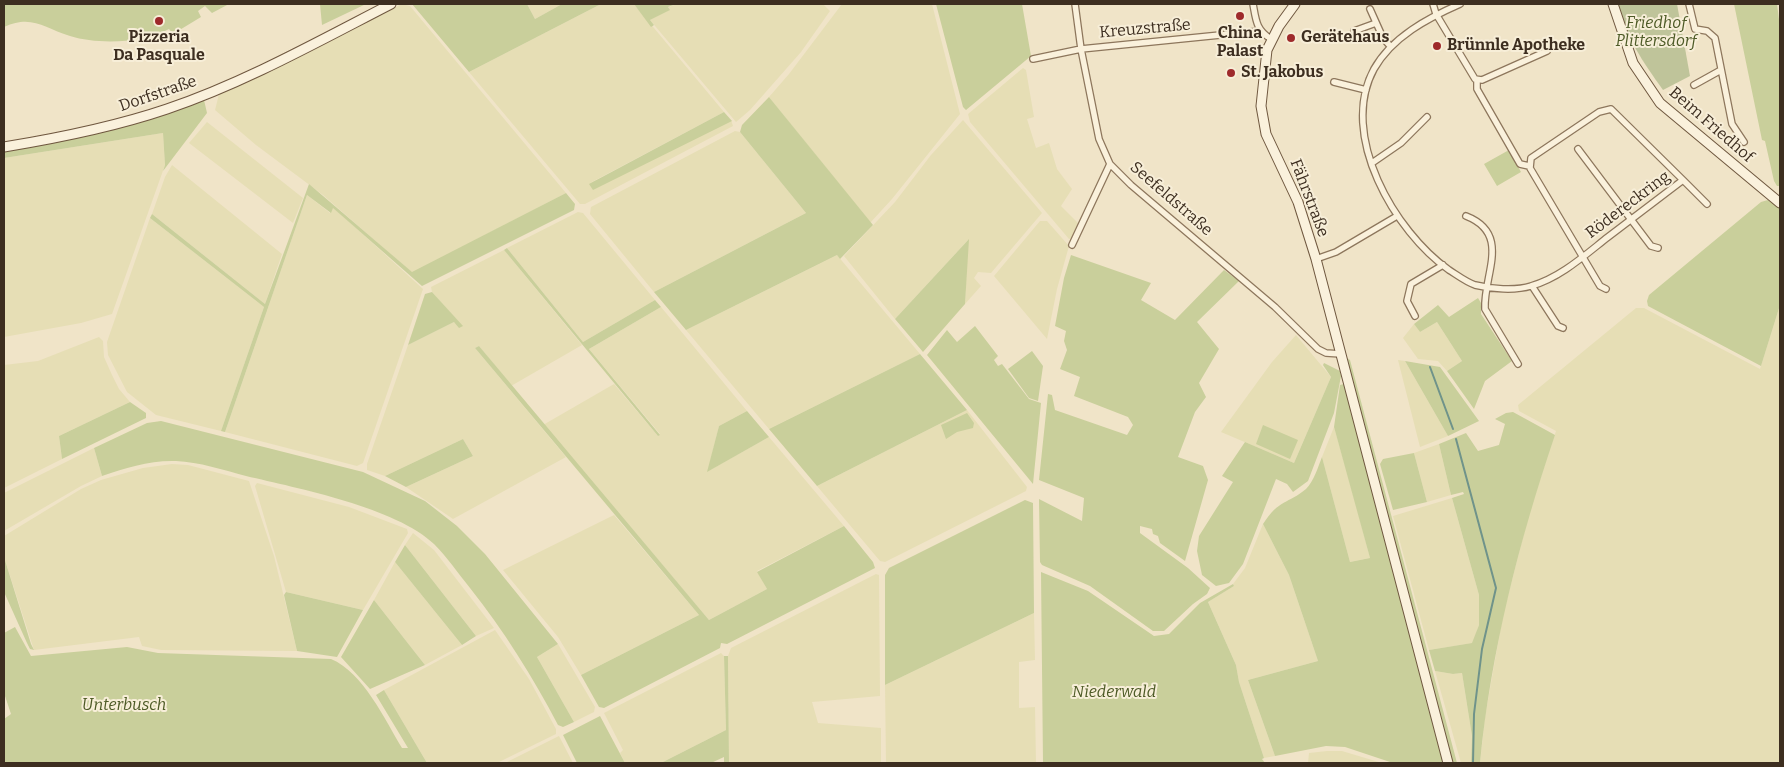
<!DOCTYPE html>
<html>
<head>
<meta charset="utf-8">
<style>
  body { margin:0 }
  #map { position:relative; width:1784px; height:767px; overflow:hidden; background:#f0e4c8; font-family:Bitter,serif }
  canvas { display:block }
  .frame { position:absolute; inset:0; border:5px solid #3d2e20; pointer-events:none }
</style>
</head>
<body>
<div id="map">
<canvas width="1784" height="767"></canvas>
<div class="frame"></div>
</div>
<script>
const ctx = document.querySelector('canvas').getContext('2d');
ctx.lineJoin = 'round';
function paint(path, color) { ctx.fillStyle = color; ctx.fill(path, 'evenodd'); }
function trace(path, color, width, dash) { ctx.strokeStyle = color; ctx.lineWidth = width; ctx.lineCap = dash ? 'butt' : 'round'; ctx.setLineDash(dash || []); ctx.stroke(path); }
function write(font, color, halo, rows, align = 'center') {
  ctx.font = font + ' Bitter,serif'; ctx.lineWidth = 4; ctx.setLineDash([]); ctx.textBaseline = 'middle'; ctx.strokeStyle = halo; ctx.fillStyle = color; for (const [text, x, y, turn = 0] of rows) {
    ctx.save(); ctx.translate(x, y); ctx.rotate((+turn || 0) * Math.PI / 180); ctx.textAlign = isNaN(turn) ? turn : align; if (halo) ctx.strokeText(text, 0, 0); ctx.fillText(text, 0, 0); ctx.restore();
  }
}
paint(new Path2D(`
  M 402,4 L 410,6 L 566,193 L 412,273 L 323,195 L 256,145 L 215,110 L 219,94 Z
  M 527,4 L 562,4 L 535,19 Z
  M 601,4 L 634,4 L 724,112 L 590,183 L 731,120 L 733,126 L 585,204 L 580,204 L 469,72 Z
  M 676,4 L 823,4 L 830,11 L 801,52 L 750,110 L 736,122 L 650,20 L 669,10 L 667,8 Z
  M 842,4 L 932,4 L 960,114 L 892,199 L 870,223 L 769,97 L 789,74 Z
  M 1023,68 L 1026,70 L 1034,117 L 1027,119 L 1036,148 L 1049,143 L 1057,169 L 1072,189 L 1061,206 L 1079,224 L 1072,238 L 1069,239 L 970,122 L 968,114 Z
  M 963,120 L 1042,213 L 991,273 L 978,272 L 974,278 L 981,286 L 965,304 L 968,240 L 895,319 L 844,256 L 895,202 L 931,155 Z
  M 207,122 L 303,198 L 293,223 L 189,143 Z
  M 735,131 L 740,132 L 806,213 L 654,292 L 590,214 L 591,207 Z
  M 163,133 L 165,165 L 112,314 L 81,323 L 4,337 L 4,158 Z
  M 172,165 L 282,254 L 265,304 L 152,214 L 165,177 Z
  M 307,195 L 330,213 L 333,207 L 423,289 L 363,463 L 357,466 L 225,432 Z
  M 578,212 L 583,213 L 655,300 L 583,342 L 507,248 Z
  M 150,218 L 264,307 L 221,431 L 156,415 L 127,392 L 108,355 L 107,342 Z
  M 1040,221 L 1047,221 L 1069,246 L 1057,289 L 1047,339 L 994,276 Z
  M 504,250 L 582,345 L 511,386 L 479,346 L 475,348 L 566,457 L 453,519 L 406,487 L 473,456 L 463,439 L 385,476 L 367,470 L 367,464 L 408,345 L 454,322 L 462,326 L 432,292 L 431,287 Z
  M 837,255 L 920,354 L 769,429 L 686,330 Z
  M 1780,305 L 1780,763 L 1480,763 L 1485,717 L 1503,615 L 1530,510 L 1556,431 L 1519,411 L 1518,405 L 1636,308 L 1644,308 L 1760,369 Z
  M 661,307 L 747,411 L 719,426 L 708,471 L 769,437 L 844,526 L 757,571 L 767,589 L 709,620 L 543,425 L 614,384 L 658,436 L 660,434 L 589,349 Z
  M 1437,322 L 1462,361 L 1447,371 L 1438,361 L 1418,359 L 1403,338 L 1414,324 L 1420,332 Z
  M 1296,335 L 1331,377 L 1294,463 L 1221,432 L 1272,362 Z
  M 99,337 L 103,341 L 104,357 L 112,375 L 119,389 L 130,402 L 59,436 L 62,459 L 4,488 L 4,365 L 38,361 Z
  M 1398,360 L 1405,361 L 1448,436 L 1420,447 Z
  M 967,410 L 1027,487 L 1026,491 L 885,562 L 880,561 L 817,486 Z
  M 1334,427 L 1355,501 L 1370,558 L 1350,562 L 1322,457 Z
  M 1439,444 L 1451,495 L 1427,502 L 1414,453 Z
  M 94,448 L 102,476 L 81,486 L 4,531 L 4,493 Z
  M 172,464 L 188,465 L 249,481 L 274,556 L 297,651 L 161,650 L 142,646 L 139,637 L 34,650 L 4,557 L 4,536 L 81,489 L 101,480 L 143,468 Z
  M 257,483 L 349,507 L 407,529 L 408,533 L 363,610 L 286,592 L 255,486 Z
  M 1452,498 L 1479,595 L 1479,625 L 1473,643 L 1429,650 L 1393,516 Z
  M 614,515 L 699,615 L 581,675 L 558,637 L 503,570 Z
  M 1263,524 L 1289,575 L 1318,661 L 1248,680 L 1275,756 L 1264,758 L 1239,682 L 1236,665 L 1208,602 L 1234,586 L 1233,584 L 1245,568 Z
  M 413,533 L 434,550 L 494,628 L 476,636 L 405,545 Z
  M 395,562 L 462,645 L 425,665 L 374,600 Z
  M 876,574 L 879,575 L 880,696 L 812,702 L 818,723 L 881,728 L 881,763 L 729,763 L 728,656 L 731,648 Z
  M 1034,613 L 1035,660 L 1019,662 L 1019,708 L 1035,707 L 1036,763 L 886,763 L 885,685 Z
  M 495,630 L 529,679 L 556,729 L 556,734 L 497,763 L 427,763 L 384,690 Z
  M 558,644 L 595,707 L 594,712 L 574,722 L 537,657 Z
  M 721,653 L 724,656 L 726,730 L 661,763 L 625,763 L 620,753 L 623,750 L 604,713 Z
  M 1435,671 L 1453,674 L 1462,673 L 1472,736 L 1471,763 L 1461,763 Z
  M 559,736 L 573,763 L 505,763 Z
  M 1327,751 L 1342,751 L 1382,763 L 1308,763 L 1309,753 Z`), '#e6deb5');
paint(new Path2D(`
  M 4,4 L 229,4 L 212,13 L 205,6 L 198,11 L 201,17 L 173,34 L 169,29 C 143,43 99,45 70,36 C 44,28 32,14 4,27 Z
  M 320,4 L 366,4 L 322,25 Z
  M 412,4 L 527,4 L 535,19 L 562,4 L 601,4 L 469,72 Z
  M 634,4 L 676,4 L 668,7 L 670,10 L 650,20 L 654,25 L 651,27 Z
  M 936,4 L 1022,4 L 1031,56 L 966,110 L 963,107 Z
  M 1734,4 L 1777,4 L 1780,27 L 1780,186 L 1777,186 L 1774,181 L 1765,141 L 1762,140 Z
  M 769,97 L 873,225 L 840,259 L 837,255 L 686,330 L 654,292 L 806,213 L 740,132 L 742,125 Z
  M 204,100 L 207,113 L 163,171 L 165,165 L 163,133 L 4,158 L 4,151 L 87,136 L 139,123 Z
  M 724,112 L 732,121 L 593,190 L 589,184 Z
  M 1509,150 L 1521,172 L 1497,186 L 1484,164 Z
  M 309,184 L 412,272 L 566,193 L 575,204 L 574,210 L 422,286 L 333,208 L 331,213 L 307,195 L 225,432 L 221,431 L 264,307 L 150,218 L 152,214 L 265,304 Z
  M 1768,200 L 1780,208 L 1780,305 L 1761,366 L 1648,306 L 1647,301 L 1649,295 L 1761,202 Z
  M 969,239 L 965,304 L 923,352 L 895,319 Z
  M 507,248 L 583,342 L 655,300 L 661,307 L 589,349 L 660,435 L 658,436 L 504,250 Z
  M 1071,255 L 1151,283 L 1141,300 L 1175,320 L 1224,270 L 1239,281 L 1197,322 L 1219,349 L 1199,383 L 1206,397 L 1195,412 L 1178,457 L 1203,466 L 1208,480 L 1185,561 L 1160,543 L 1158,536 L 1153,534 L 1152,529 L 1140,526 L 1140,533 L 1188,568 L 1210,588 L 1207,594 L 1193,604 L 1164,631 L 1153,631 L 1090,586 L 1042,565 L 1040,562 L 1039,499 L 1082,521 L 1084,498 L 1039,480 L 1048,394 L 1052,395 L 1055,410 L 1127,435 L 1133,425 L 1128,417 L 1074,396 L 1080,377 L 1060,369 L 1067,350 L 1064,341 L 1066,331 L 1055,326 L 1064,278 Z
  M 432,292 L 463,326 L 459,328 L 454,322 L 408,345 L 425,294 Z
  M 1478,298 L 1481,303 L 1481,314 L 1512,361 L 1485,381 L 1474,409 L 1447,371 L 1462,361 L 1437,322 L 1420,332 L 1414,324 L 1438,305 L 1449,317 Z
  M 975,326 L 998,356 L 994,360 L 998,366 L 1002,364 L 1029,399 L 1041,403 L 1033,484 L 927,355 L 947,330 L 957,342 Z
  M 479,346 L 709,620 L 767,589 L 757,572 L 844,526 L 873,562 L 875,568 L 727,644 L 721,643 L 720,648 L 604,708 L 599,707 L 581,675 L 699,615 L 475,348 Z
  M 1032,351 L 1043,366 L 1038,401 L 1029,398 L 1008,369 Z
  M 920,354 L 967,410 L 817,486 L 769,429 Z
  M 1347,358 L 1350,360 L 1457,763 L 1452,763 Z
  M 1405,361 L 1440,367 L 1479,421 L 1448,436 Z
  M 1324,363 L 1340,371 L 1341,376 L 1334,413 L 1308,481 L 1293,492 L 1287,484 L 1276,479 L 1243,564 L 1229,583 L 1216,586 L 1202,575 L 1197,551 L 1199,536 L 1233,482 L 1222,476 L 1245,442 L 1294,463 L 1331,377 L 1323,365 Z
  M 1344,384 L 1444,763 L 1393,763 L 1345,747 L 1326,746 L 1275,756 L 1248,680 L 1318,661 L 1289,575 L 1263,524 C 1279,499 1288,504 1306,489 C 1314,481 1318,467 1322,457 L 1350,562 L 1370,558 L 1334,427 L 1340,385 Z
  M 130,402 L 146,413 L 146,418 L 62,459 L 59,436 Z
  M 747,411 L 769,437 L 707,472 L 719,426 Z
  M 1513,412 L 1555,435 C 1519,541 1491,651 1480,763 L 1471,763 L 1472,736 L 1462,673 L 1453,674 L 1435,671 L 1429,650 L 1472,643 L 1479,625 L 1479,595 L 1452,498 L 1464,494 L 1463,492 L 1451,495 L 1439,444 L 1466,433 L 1478,451 L 1499,445 L 1505,424 L 1495,419 L 1506,413 Z
  M 967,413 L 974,423 L 973,428 L 957,432 L 946,439 L 941,425 Z
  M 161,421 L 363,472 L 425,501 L 457,526 L 485,554 L 558,644 L 537,657 L 574,722 L 563,727 L 558,725 C 533,677 504,631 470,588 C 458,573 447,557 434,544 C 397,508 297,488 246,476 C 224,470 199,462 176,461 C 151,460 125,468 102,476 L 94,448 L 147,423 Z
  M 1263,425 L 1298,440 L 1290,459 L 1256,444 Z
  M 463,439 L 473,456 L 406,487 L 385,476 Z
  M 1414,453 L 1427,502 L 1393,510 L 1380,464 L 1383,459 Z
  M 1025,500 L 1033,503 L 1034,613 L 885,685 L 885,575 L 889,568 Z
  M 405,545 L 476,636 L 462,645 L 395,562 Z
  M 4,557 L 31,644 L 34,650 L 30,649 L 27,643 L 4,592 Z
  M 1041,572 L 1088,591 L 1154,636 L 1169,634 L 1200,603 L 1233,584 L 1234,586 L 1208,602 L 1236,665 L 1239,682 L 1264,758 L 1262,759 L 1265,763 L 1043,763 Z
  M 286,592 L 363,610 L 337,657 L 297,651 L 284,595 Z
  M 374,600 L 425,665 L 370,689 L 341,657 Z
  M 15,627 L 31,656 L 127,647 L 158,653 L 331,659 C 363,672 385,720 402,748 L 408,748 L 376,695 L 384,690 L 427,763 L 4,763 L 4,719 L 11,714 L 4,693 L 4,633 Z
  M 724,656 L 728,656 L 729,763 L 724,763 L 724,757 L 711,763 L 661,763 L 726,730 Z
  M 600,716 L 625,763 L 577,763 L 563,735 Z`), '#c9cf9b');
paint(new Path2D(`
  M 1618,4 L 1677,4 L 1690,76 L 1663,90 C 1643,62 1626,38 1618,4 Z`), '#bfc49a');
trace(new Path2D(`
  M 1430,367 L 1453,429
  M 1456,439 L 1496,588 L 1482,649 L 1474,714 L 1473,763`), '#6f938a', 2);
const street = new Path2D(`
  M 1075,4 L 1081,49 L 1099,139 L 1110,164 L 1131,185 L 1275,307 L 1318,349 L 1326,353 L 1341,354
  M 1253,4 C 1256,20 1256,30 1271,39
  M 1433,4 L 1436,14 L 1475,79 L 1482,80 L 1547,51
  M 1460,4 C 1428,18 1392,37 1374,69 C 1338,135 1395,232 1449,270 C 1457,275 1466,282 1475,285 C 1491,289 1515,291 1531,286 C 1560,278 1585,255 1608,237 C 1633,218 1658,199 1683,180 L 1611,109 L 1599,112 L 1531,158 L 1530,168 L 1600,286 L 1606,289
  M 1689,4 L 1695,29 L 1707,31 L 1715,38 L 1732,124 L 1744,142
  M 1370,9 L 1383,38 L 1391,47
  M 1354,31 L 1376,23
  M 1033,59 L 1081,49 L 1260,31
  M 1477,80 L 1477,89 L 1520,164 L 1529,166
  M 1334,82 L 1366,90
  M 1694,85 L 1721,70
  M 1578,149 L 1651,246 L 1658,248
  M 1372,163 L 1401,143 L 1427,117
  M 1683,180 L 1707,204
  M 1466,216 C 1512,234 1483,275 1485,309 L 1518,364
  M 1072,245 L 1110,164
  M 1316,259 L 1336,252 L 1397,216
  M 1532,286 L 1558,326 L 1563,328
  M 1415,316 L 1407,301 L 1411,284 L 1443,265`);
const secondary = new Path2D(`
  M 1295,4 L 1279,26 L 1267,50 L 1261,106 L 1266,134 L 1298,202 L 1316,259 L 1448,763
  M 1613,4 L 1633,63 L 1660,103 L 1780,203
  M 4,147 C 59,138 114,127 167,109 C 244,83 319,41 391,4`);
trace(street, '#8d765c', 8);
trace(secondary, '#6f573f', 11);
trace(street, '#faf1dc', 5.5);
trace(secondary, '#faf1dc', 9);
for (const [x, y, r, color] of [
  [1240,16,5,"#9e2a2b"],
  [159,21,5,"#9e2a2b"],
  [1291,38,5,"#9e2a2b"],
  [1437,46,5,"#9e2a2b"],
  [1231,73,5,"#9e2a2b"]
]) { const dot = new Path2D(); dot.arc(x, y, r, 0, 2 * Math.PI); ctx.fillStyle = color; ctx.fill(dot); trace(dot, '#f7eed8', 2); }
write('italic 16px', '#4d5a26', '#f7eed8', [
  ["Friedhof",1656,24],
  ["Plittersdorf",1656,42],
  ["Niederwald",1114,693],
  ["Unterbusch",124,706]
]);
write('16px', '#3d2e20', '#f7eed8', [
  ["Kreuzstraße",1145,29,-5],
  ["Dorfstraße",158,94,-19],
  ["Beim Friedhof",1711,125,41],
  ["Fährstraße",1309,198,69],
  ["Seefeldstraße",1171,199,41],
  ["Rödereckring",1628,205,-37]
]);
write('bold 16px', '#3d2e20', '#f7eed8', [
  ["China",1240,34,"center"],
  ["Palast",1240,52,"center"],
  ["Pizzeria",159,38,"center"],
  ["Da Pasquale",159,56,"center"],
  ["Gerätehaus",1301,38],
  ["Brünnle Apotheke",1447,46],
  ["St. Jakobus",1241,73]
], 'left');
</script>
</body>
</html>
